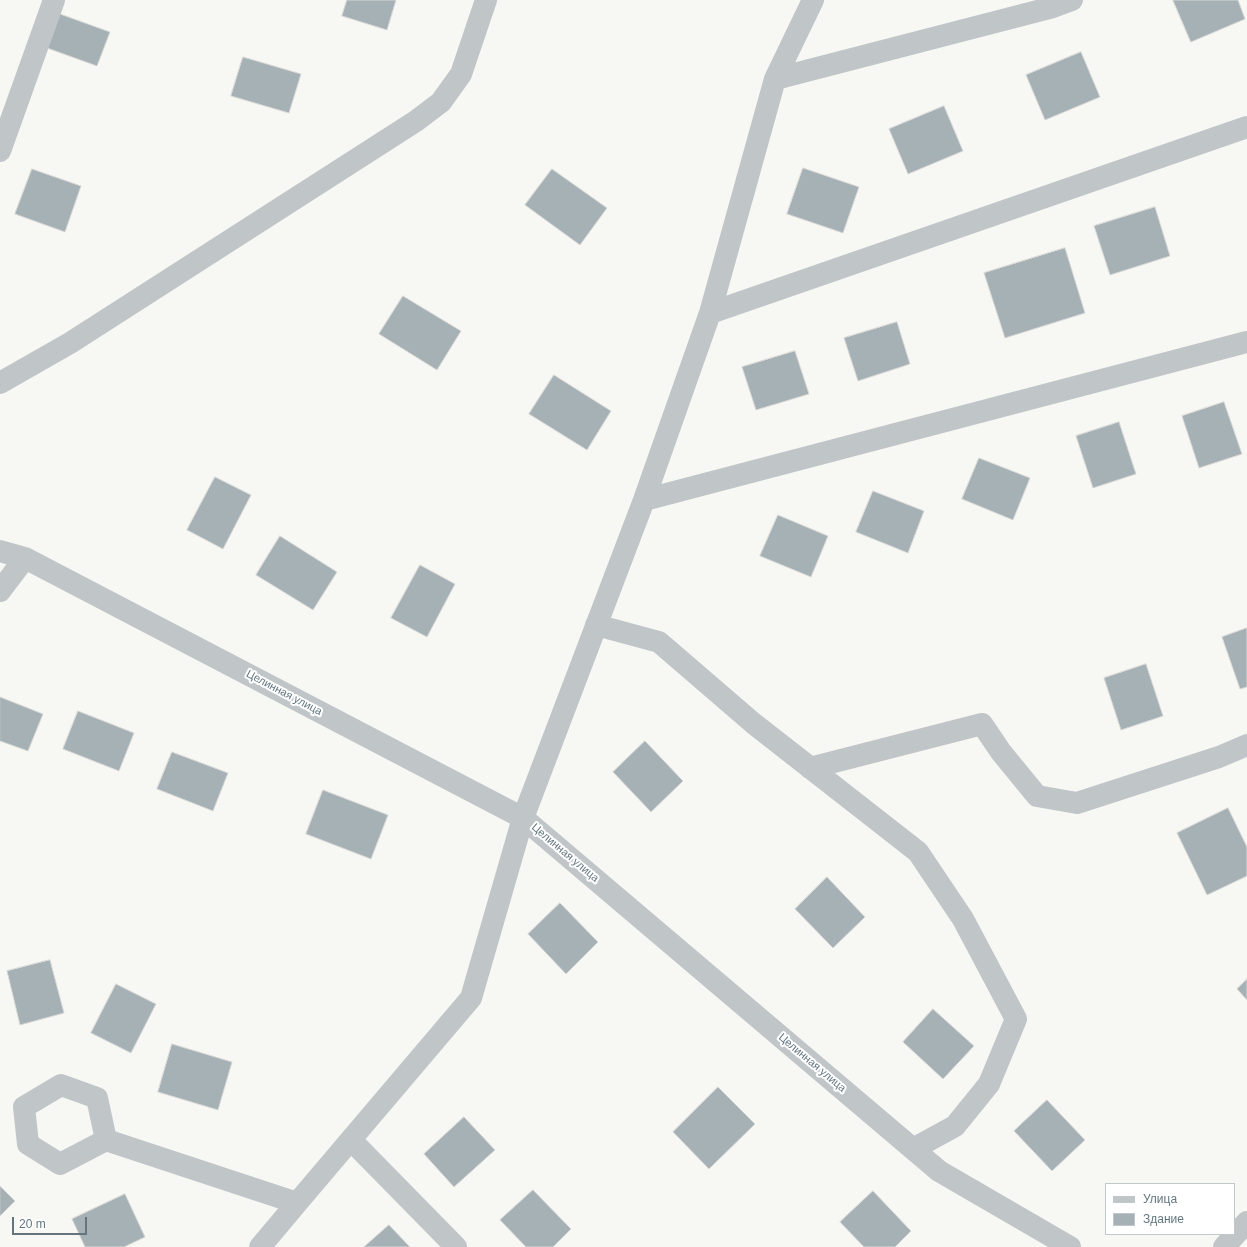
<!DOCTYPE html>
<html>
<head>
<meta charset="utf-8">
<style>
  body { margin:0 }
  #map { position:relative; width:1247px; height:1247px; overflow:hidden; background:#f7f7f4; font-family:Arial,sans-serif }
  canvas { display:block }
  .legend { position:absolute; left:1105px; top:1183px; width:130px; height:52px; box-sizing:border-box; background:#fff; border:1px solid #c0c8cc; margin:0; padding:5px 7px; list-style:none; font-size:12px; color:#62757f }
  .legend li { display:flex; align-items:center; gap:8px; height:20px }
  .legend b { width:20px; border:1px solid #c0c8cc }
  .scale { position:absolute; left:12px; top:1217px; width:75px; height:18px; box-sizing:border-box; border:2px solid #62757f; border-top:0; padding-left:5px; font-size:12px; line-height:14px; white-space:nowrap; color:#62757f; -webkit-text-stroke:3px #fff; paint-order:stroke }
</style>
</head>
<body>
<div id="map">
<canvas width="1247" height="1247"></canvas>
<ul class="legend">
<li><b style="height:5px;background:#c0c5c8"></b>Улица</li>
<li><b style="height:11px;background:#a6b1b5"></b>Здание</li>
</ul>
<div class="scale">20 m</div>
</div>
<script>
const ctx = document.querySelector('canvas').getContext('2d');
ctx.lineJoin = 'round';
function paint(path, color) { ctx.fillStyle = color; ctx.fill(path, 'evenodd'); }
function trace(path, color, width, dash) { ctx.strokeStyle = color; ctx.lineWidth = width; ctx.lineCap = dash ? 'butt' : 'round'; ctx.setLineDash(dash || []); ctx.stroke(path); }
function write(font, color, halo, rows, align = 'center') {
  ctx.font = font + ' Arial,sans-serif'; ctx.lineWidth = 4; ctx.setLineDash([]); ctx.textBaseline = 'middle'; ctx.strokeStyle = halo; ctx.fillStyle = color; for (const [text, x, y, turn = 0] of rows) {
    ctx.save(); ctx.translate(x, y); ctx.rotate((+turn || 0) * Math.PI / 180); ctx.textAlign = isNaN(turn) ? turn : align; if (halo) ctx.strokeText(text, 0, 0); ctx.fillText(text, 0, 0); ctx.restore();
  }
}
const building = new Path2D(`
  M 347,0 L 396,0 L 387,30 L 342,16 Z
  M 1173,0 L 1238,0 L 1245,19 L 1191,42 Z
  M 60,14 L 110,32 L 97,66 L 47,48 Z
  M 1081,52 L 1100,97 L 1045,120 L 1026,75 Z
  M 243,57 L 301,74 L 289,113 L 231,96 Z
  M 944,106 L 963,151 L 908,174 L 889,129 Z
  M 803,168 L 859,187 L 843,233 L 787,214 Z
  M 32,169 L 81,186 L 65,232 L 15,214 Z
  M 552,169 L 607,208 L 580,245 L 525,205 Z
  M 1155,207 L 1170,256 L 1110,275 L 1094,226 Z
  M 1065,248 L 1085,313 L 1005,338 L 984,273 Z
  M 403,296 L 461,331 L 437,370 L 379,334 Z
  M 897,322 L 910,364 L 858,381 L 844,338 Z
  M 795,351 L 809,394 L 756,410 L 742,367 Z
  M 554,375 L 611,411 L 587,450 L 529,414 Z
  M 1224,402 L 1242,454 L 1199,468 L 1182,416 Z
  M 1119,422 L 1136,474 L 1093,488 L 1076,436 Z
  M 979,458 L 1030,478 L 1013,520 L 962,499 Z
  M 215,477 L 251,495 L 223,549 L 187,530 Z
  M 873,491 L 924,511 L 908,553 L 856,532 Z
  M 778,515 L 828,536 L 811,577 L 760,556 Z
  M 280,536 L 337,572 L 313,610 L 256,575 Z
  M 420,565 L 455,584 L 427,637 L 391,618 Z
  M 1247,628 L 1247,687 L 1240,689 L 1222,637 Z
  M 1146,664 L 1163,716 L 1121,730 L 1104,678 Z
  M 0,697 L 43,714 L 28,751 L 0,741 Z
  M 78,711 L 134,733 L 119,771 L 63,749 Z
  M 645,741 L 683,781 L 651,812 L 613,772 Z
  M 172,752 L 228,773 L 213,811 L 157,789 Z
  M 323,790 L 388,815 L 371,859 L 306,834 Z
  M 1228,808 L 1247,847 L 1247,876 L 1207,895 L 1177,833 Z
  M 827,877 L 865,917 L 833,948 L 795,909 Z
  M 560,903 L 598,942 L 566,974 L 528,934 Z
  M 50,960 L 64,1013 L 20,1025 L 7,971 Z
  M 1247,979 L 1247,1000 L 1237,989 Z
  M 116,984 L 156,1004 L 131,1053 L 91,1033 Z
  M 933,1009 L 974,1046 L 943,1079 L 903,1042 Z
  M 172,1044 L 232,1062 L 218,1110 L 158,1092 Z
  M 718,1087 L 755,1124 L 709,1169 L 673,1132 Z
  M 1047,1100 L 1085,1140 L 1052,1171 L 1014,1131 Z
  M 464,1117 L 495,1150 L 454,1187 L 424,1154 Z
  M 0,1186 L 15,1201 L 0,1216 Z
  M 533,1190 L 571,1229 L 553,1247 L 526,1247 L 500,1220 Z
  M 873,1191 L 911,1231 L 895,1247 L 864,1247 L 840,1222 Z
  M 125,1194 L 145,1237 L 124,1247 L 85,1247 L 72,1219 Z
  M 389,1225 L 410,1247 L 364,1247 Z`);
paint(building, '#a6b1b5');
trace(building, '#d8d8d6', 1);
trace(new Path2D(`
  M 775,79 L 1053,7 L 1072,0
  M 0,151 L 54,0
  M 710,313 L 1247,127
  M 0,383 L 70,343 L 416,121 L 441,102 L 461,74 L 486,0
  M 644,500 L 1247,342
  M 0,551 L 25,558 L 523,818 L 939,1171 L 1070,1247
  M 0,591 L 25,558
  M 596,625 L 659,642 L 753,723 L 918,852 L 963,919 L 1016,1019 L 989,1084 L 955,1126 L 913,1149
  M 810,768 L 982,724 L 1001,752 L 1037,796 L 1077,803 L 1219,757 L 1247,745
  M 106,1140 L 97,1098 L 61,1085 L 24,1107 L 28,1144 L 60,1164 L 106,1140 L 297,1203 L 260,1247
  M 351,1140 L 456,1247
  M 297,1203 L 471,998 L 523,818 L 644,500 L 710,313 L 775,79 L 813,0
  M 1224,1247 L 1247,1222`), '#c0c5c8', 22);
write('11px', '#62757f', '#fff', [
  ["Целинная улица",284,693,28],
  ["Целинная улица",565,853,40],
  ["Целинная улица",812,1063,40]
]);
</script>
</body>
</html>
